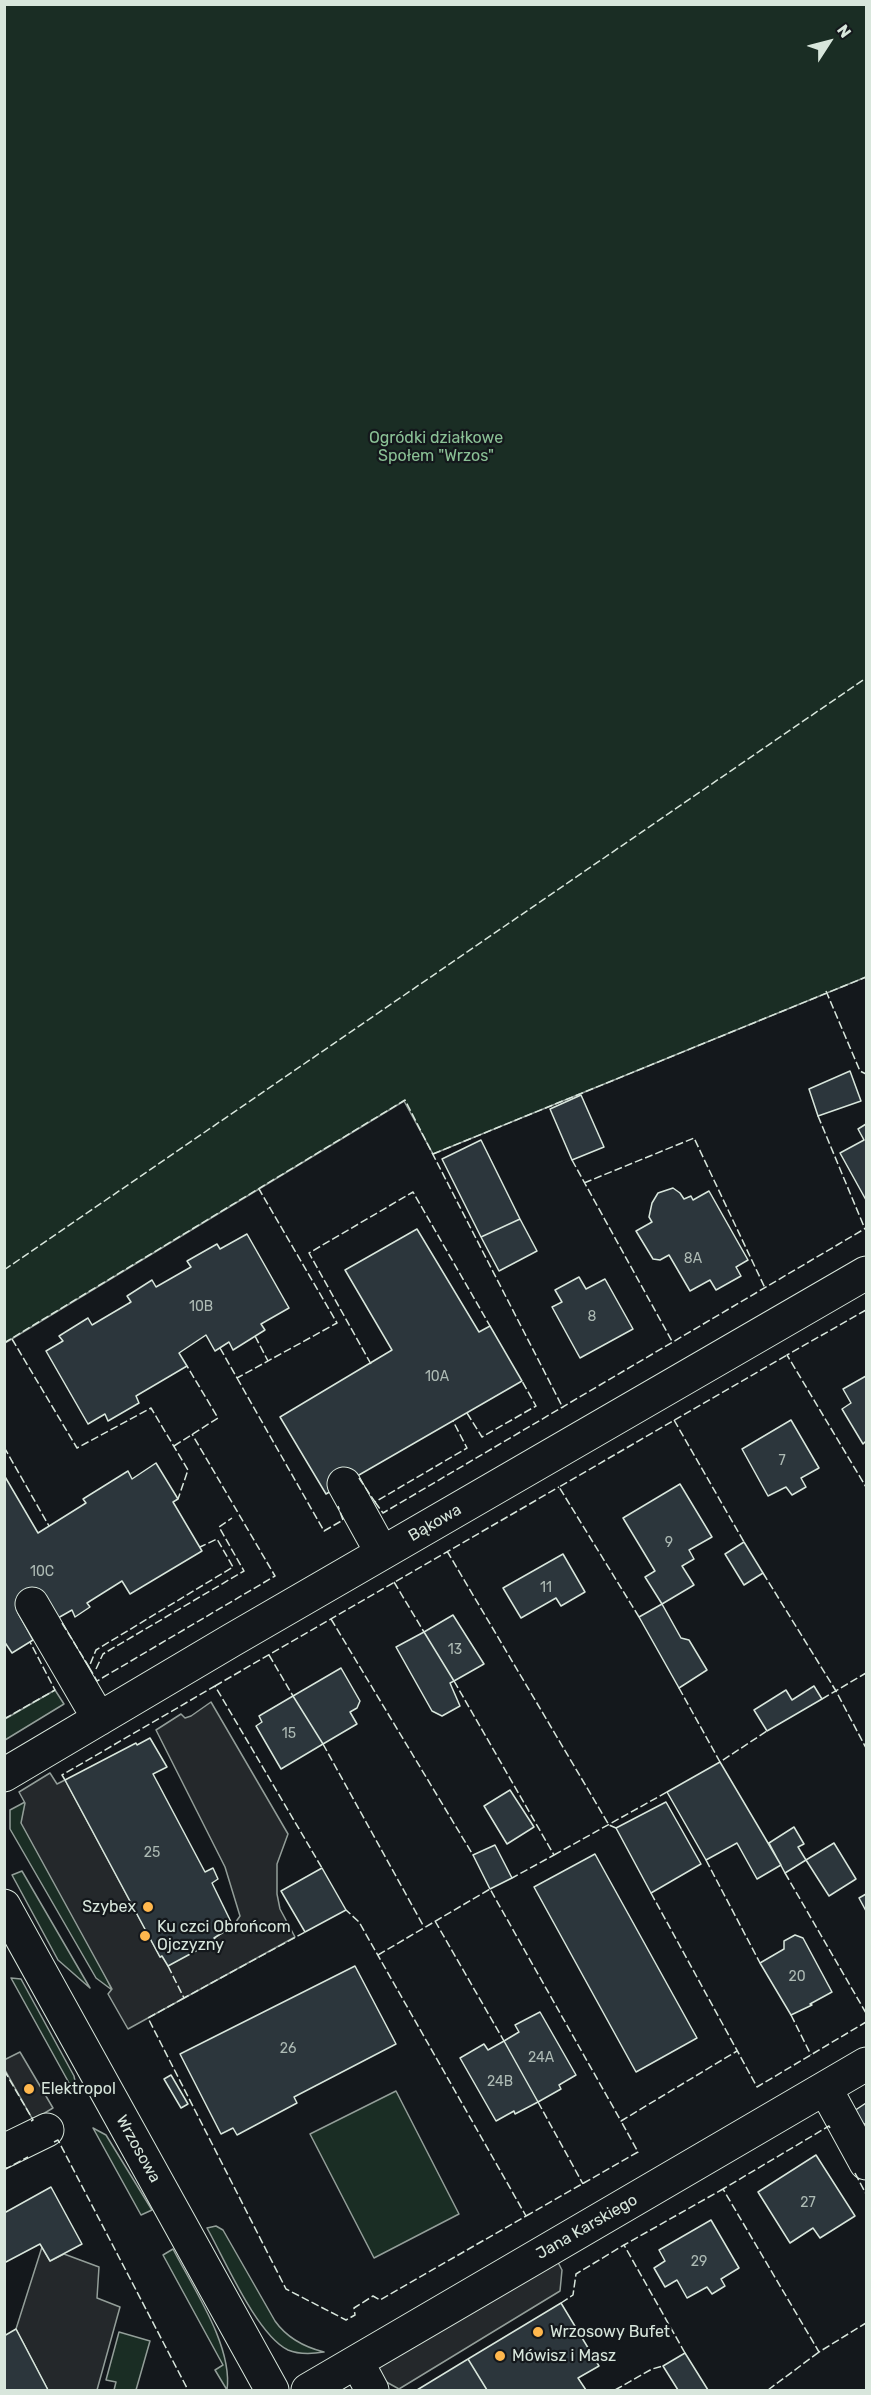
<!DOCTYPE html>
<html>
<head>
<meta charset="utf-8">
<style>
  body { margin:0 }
  #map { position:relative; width:871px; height:2395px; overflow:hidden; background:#14181c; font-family:Rubik,sans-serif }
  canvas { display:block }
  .frame { position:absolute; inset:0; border:6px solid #d8e6dc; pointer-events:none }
  .north { position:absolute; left:799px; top:12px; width:60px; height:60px; -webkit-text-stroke:4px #14181c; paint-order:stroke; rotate:54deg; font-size:16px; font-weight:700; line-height:24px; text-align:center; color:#d8e6dc }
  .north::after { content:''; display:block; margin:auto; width:21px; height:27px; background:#d8e6dc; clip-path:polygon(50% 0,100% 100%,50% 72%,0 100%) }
</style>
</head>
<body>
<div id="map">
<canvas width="871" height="2395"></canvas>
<div class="frame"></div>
<div class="north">N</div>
</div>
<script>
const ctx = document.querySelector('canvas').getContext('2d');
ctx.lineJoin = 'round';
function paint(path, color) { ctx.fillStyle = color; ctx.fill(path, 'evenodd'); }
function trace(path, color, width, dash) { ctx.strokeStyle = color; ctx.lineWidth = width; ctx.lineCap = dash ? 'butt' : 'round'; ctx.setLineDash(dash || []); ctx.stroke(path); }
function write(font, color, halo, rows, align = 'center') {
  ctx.font = font + ' Rubik,sans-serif'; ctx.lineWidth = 4.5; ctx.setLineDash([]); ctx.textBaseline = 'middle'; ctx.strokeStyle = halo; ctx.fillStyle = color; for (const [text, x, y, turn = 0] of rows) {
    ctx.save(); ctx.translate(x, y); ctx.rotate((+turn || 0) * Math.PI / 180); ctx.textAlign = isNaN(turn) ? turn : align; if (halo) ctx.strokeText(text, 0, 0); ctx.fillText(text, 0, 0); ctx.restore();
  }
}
const green = new Path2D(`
  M 5,4 L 866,5 L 866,977 L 433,1154 L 404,1101 L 5,1343 Z
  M 55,1690 L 64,1704 L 5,1740 L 5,1719 Z
  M 25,1802 L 112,1990 L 96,1978 L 10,1829 L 10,1810 Z
  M 22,1871 L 90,1988 L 58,1960 L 12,1875 Z
  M 11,1978 L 21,1979 L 74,2076 L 76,2086 L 74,2092 Z
  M 396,2091 L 459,2214 L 374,2258 L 310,2134 Z
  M 93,2128 L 106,2135 L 152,2210 L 141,2215 Z
  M 216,2226 L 223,2230 L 275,2321 C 287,2338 304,2347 324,2352 C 312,2354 300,2355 288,2350 C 257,2335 225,2260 207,2228 Z
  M 173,2249 C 193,2288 233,2346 227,2390 L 215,2370 L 223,2365 L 163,2255 Z
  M 119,2332 L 150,2341 L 136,2390 L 114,2390 L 116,2382 L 106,2380 Z`);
paint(green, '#1a2d24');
trace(green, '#939e99', 1.5);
const parking = new Path2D(`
  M 211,1702 L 288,1834 L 277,1864 L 277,1894 L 280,1909 L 295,1937 L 128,2029 L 108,1994 L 112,1989 L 21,1823 L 25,1803 L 19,1792 L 50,1773 L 57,1784 L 65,1780 L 160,1957 L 162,1956 L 168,1965 L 215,1941 L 214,1938 L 233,1926 L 240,1916 L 225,1867 L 156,1730 L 181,1714 L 185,1718 L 191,1716 Z
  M 20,2052 L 53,2108 L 33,2120 L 5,2070 L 4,2060 Z
  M 42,2247 L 50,2261 L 64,2254 L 99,2267 L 97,2298 L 120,2307 L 97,2390 L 48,2390 L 16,2329 Z
  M 551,2249 L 562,2270 L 560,2291 L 399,2389 L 372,2374 L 362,2358 Z`);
paint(parking, '#24282b');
trace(parking, '#939e99', 1.5);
const building = new Path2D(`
  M 850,1071 L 861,1101 L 818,1116 L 809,1089 Z
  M 581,1095 L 604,1147 L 572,1160 L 550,1109 Z
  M 866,1124 L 866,1200 L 840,1153 L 864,1140 L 858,1129 Z
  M 481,1140 L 520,1219 L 481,1237 L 442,1159 Z
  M 673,1188 L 680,1193 L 684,1199 L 691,1196 L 693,1200 L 709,1191 L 748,1260 L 736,1267 L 741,1276 L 716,1290 L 710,1280 L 690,1291 L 669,1255 L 660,1260 L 653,1259 L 636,1231 L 652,1222 L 649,1217 L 652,1203 L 658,1193 Z
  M 520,1219 L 537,1251 L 499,1271 L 481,1237 Z
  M 417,1229 L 479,1332 L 490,1326 L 522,1381 L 326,1494 L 280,1417 L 392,1350 L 345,1270 Z
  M 247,1234 L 289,1308 L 261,1324 L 265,1330 L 233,1350 L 229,1342 L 215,1351 L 206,1335 L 179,1353 L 187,1366 L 136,1396 L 139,1403 L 108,1421 L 105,1414 L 88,1424 L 46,1351 L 63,1341 L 59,1336 L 88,1318 L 92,1325 L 131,1302 L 127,1296 L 152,1280 L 156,1287 L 191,1267 L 187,1261 L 217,1244 L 220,1249 Z
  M 579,1277 L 586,1289 L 605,1279 L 633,1329 L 580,1358 L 552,1307 L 562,1302 L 555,1290 Z
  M 866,1376 L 866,1441 L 863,1444 L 842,1409 L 851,1403 L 843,1389 Z
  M 791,1420 L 819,1468 L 801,1478 L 806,1487 L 792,1495 L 786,1487 L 768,1496 L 742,1449 Z
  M 156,1463 L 178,1499 L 173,1502 L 202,1551 L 130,1594 L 122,1581 L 87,1603 L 90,1607 L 75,1617 L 72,1610 L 58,1618 L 45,1596 L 18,1613 L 33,1640 L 12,1653 L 4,1641 L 4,1475 L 38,1533 L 86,1503 L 83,1499 L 128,1471 L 132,1479 Z
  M 680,1484 L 712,1537 L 689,1550 L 694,1559 L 682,1566 L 694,1585 L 662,1604 L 645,1577 L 655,1571 L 623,1518 Z
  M 744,1542 L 763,1573 L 744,1585 L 725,1554 Z
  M 563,1554 L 585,1592 L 561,1606 L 556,1598 L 521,1618 L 503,1588 Z
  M 662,1604 L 681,1638 L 689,1640 L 707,1670 L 679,1688 L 639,1617 Z
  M 453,1615 L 484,1664 L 454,1681 L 424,1632 Z
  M 424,1632 L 454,1681 L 450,1683 L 460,1706 L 442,1716 L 432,1711 L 396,1647 Z
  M 341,1668 L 360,1701 L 357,1708 L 350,1712 L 357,1724 L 323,1744 L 293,1696 Z
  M 814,1686 L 822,1699 L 767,1731 L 754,1710 L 786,1690 L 792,1700 Z
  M 293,1696 L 323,1744 L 281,1769 L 256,1726 L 262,1722 L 259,1716 Z
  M 150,1738 L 167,1767 L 153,1774 L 205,1872 L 213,1868 L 218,1879 L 212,1883 L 233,1926 L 214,1938 L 216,1940 L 168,1966 L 162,1956 L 160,1957 L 65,1780 L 136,1743 L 137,1745 Z
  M 720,1762 L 781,1865 L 757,1879 L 737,1843 L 706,1860 L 667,1792 Z
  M 510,1790 L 534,1827 L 507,1844 L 484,1806 Z
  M 666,1802 L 701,1864 L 651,1893 L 616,1828 Z
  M 794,1827 L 804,1844 L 798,1847 L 806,1860 L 785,1873 L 769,1843 Z
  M 834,1843 L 856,1879 L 829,1896 L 806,1860 Z
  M 495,1845 L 512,1878 L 490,1889 L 473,1855 Z
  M 595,1854 L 697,2038 L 636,2072 L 534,1887 Z
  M 322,1868 L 346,1910 L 305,1932 L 281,1891 Z
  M 866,1894 L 866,1911 L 859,1898 Z
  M 795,1935 L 803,1938 L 832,1992 L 810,2004 L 812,2005 L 791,2015 L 760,1963 L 784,1949 L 784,1941 Z
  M 355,1966 L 396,2044 L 294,2097 L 297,2103 L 237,2135 L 233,2128 L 221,2134 L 180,2054 Z
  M 540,2012 L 576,2075 L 559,2085 L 561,2089 L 538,2102 L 504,2041 L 519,2032 L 515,2025 Z
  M 504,2041 L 538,2102 L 515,2114 L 514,2111 L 496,2121 L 460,2058 L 484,2044 L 488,2050 Z
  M 171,2075 L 188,2104 L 181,2108 L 164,2079 Z
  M 866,2103 L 866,2123 L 863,2125 L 854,2111 Z
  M 816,2155 L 855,2216 L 820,2238 L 813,2228 L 790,2243 L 758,2192 Z
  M 51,2187 L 82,2244 L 50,2261 L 40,2244 L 4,2263 L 4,2210 L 6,2212 Z
  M 711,2220 L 739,2268 L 721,2279 L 725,2286 L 712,2294 L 707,2287 L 687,2298 L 677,2280 L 665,2287 L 654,2268 L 665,2261 L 659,2250 Z
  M 561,2303 L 599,2366 L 578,2378 L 586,2390 L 487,2390 L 468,2359 Z
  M 16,2329 L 48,2390 L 4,2390 L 4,2336 Z
  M 685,2353 L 708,2390 L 678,2390 L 663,2366 Z
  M 468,2359 L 487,2390 L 417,2390 Z`);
paint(building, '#2c363c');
trace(building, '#d8e6dc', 1.5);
const minor = new Path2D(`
  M 344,1484 L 382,1553
  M 32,1604 L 99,1719
  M 4,1775 L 232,1640 L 866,1273
  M 4,1906 L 272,2390
  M 825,2088 L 866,2163
  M 4,2151 L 47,2130
  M 357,2362 L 372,2390
  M 308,2390 L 866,2064`);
trace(minor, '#d8e6dc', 35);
trace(minor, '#14181c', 33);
trace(new Path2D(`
  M 826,991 L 860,1071 L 866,1074
  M 818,1116 L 865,1229
  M 433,1154 L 866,977
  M 572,1160 L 673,1343
  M 584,1183 L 694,1138 L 765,1288
  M 4,1270 L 866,678
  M 866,1310 L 787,1355 L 866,1487
  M 255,1336 L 268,1361
  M 12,1339 L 77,1448 L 151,1408 L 188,1470 L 178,1499
  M 4,1343 L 405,1100 L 563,1408
  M 220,1348 L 237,1378 L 337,1323 L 259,1189
  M 371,1364 L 309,1253 L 413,1192 L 490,1326
  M 237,1378 L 324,1531 L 343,1520 L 338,1506
  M 467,1413 L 482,1437 L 536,1406 L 522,1381
  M 674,1420 L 744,1542
  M 174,1446 L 218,1418 L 187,1366
  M 4,1447 L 49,1526
  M 359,1478 L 375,1502 L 467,1448 L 453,1421
  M 375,1502 L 383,1513 L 866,1228
  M 447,1551 L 609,1825 L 616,1828
  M 763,1573 L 836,1691 L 866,1748
  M 394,1582 L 424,1632
  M 639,1617 L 559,1487 L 787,1355
  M 331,1619 L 473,1855
  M 62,1623 L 89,1667 L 96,1650 L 233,1567 L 217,1539 L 200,1547
  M 269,1655 L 293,1696
  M 89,1667 L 97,1681 L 275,1576 L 192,1434
  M 96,1669 L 103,1654 L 244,1571 L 219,1527 L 232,1518
  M 454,1681 L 554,1855 L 512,1878
  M 215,1686 L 559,1487
  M 679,1688 L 720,1762 L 767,1731
  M 822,1699 L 866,1673
  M 4,1719 L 55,1690 L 30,1642
  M 323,1744 L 424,1927
  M 65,1780 L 62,1775 L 215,1686 L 322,1868
  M 554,1855 L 667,1792
  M 706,1860 L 760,1963
  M 785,1873 L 866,2013
  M 651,1893 L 757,2087 L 866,2022
  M 435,1921 L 504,2041
  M 378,1955 L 490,1889 L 621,2121 L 737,2051
  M 168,1966 L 184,1998 L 305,1932
  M 184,1998 L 148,2018 L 286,2289 L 346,2320 L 355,2315 L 354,2308 L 373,2296 L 380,2300 L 526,2216 L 359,1922 L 346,1910
  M 791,2015 L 811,2055
  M 4,2070 L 33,2120 L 31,2121
  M 538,2102 L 583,2184
  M 830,2128 L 829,2126 L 723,2189 L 819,2352 L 866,2323
  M 54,2142 L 58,2140 L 188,2390
  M 4,2170 L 28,2157
  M 855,2173 L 866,2194
  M 526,2216 L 638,2152 L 621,2121
  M 561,2303 L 573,2295 L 576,2274 L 624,2245
  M 685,2353 L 624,2245 L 723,2189
  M 615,2390 L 652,2369 L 663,2366
  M 768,2390 L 819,2352`), '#d8e6dc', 1.5, [8, 3]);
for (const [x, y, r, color] of [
  [148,1907,6,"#ffb74d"],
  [145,1936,6,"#ffb74d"],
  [29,2089,6,"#ffb74d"],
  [538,2332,6,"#ffb74d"],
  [500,2356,6,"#ffb74d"]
]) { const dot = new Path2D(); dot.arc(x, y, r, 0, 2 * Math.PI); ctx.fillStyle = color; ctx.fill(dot); trace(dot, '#14181c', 2); }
write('14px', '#adbab4', null, [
  ["8A",693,1259],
  ["10B",201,1307],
  ["8",592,1317],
  ["10A",437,1377],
  ["7",782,1461],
  ["9",669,1543],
  ["10C",42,1572],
  ["11",546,1588],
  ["13",455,1650],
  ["15",289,1734],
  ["25",152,1853],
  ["20",797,1977],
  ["26",288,2049],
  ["24A",541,2058],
  ["24B",500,2082],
  ["27",808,2203],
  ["29",699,2262]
]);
write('16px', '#8ac095', '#14181c', [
  ["Ogródki działkowe",436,438],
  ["Społem \"Wrzos\"",436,456]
]);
write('16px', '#d8e6dc', '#14181c', [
  ["Bąkowa",435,1523,-30],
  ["Wrzosowa",138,2149,61],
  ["Jana Karskiego",587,2227,-30]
]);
write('16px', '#d8e6dc', '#14181c', [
  ["Szybex",136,1907,"right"],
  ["Ku czci Obrońcom",157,1927],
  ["Ojczyzny",157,1945],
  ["Elektropol",41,2089],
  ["Wrzosowy Bufet",550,2332],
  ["Mówisz i Masz",512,2356]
], 'left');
</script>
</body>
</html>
